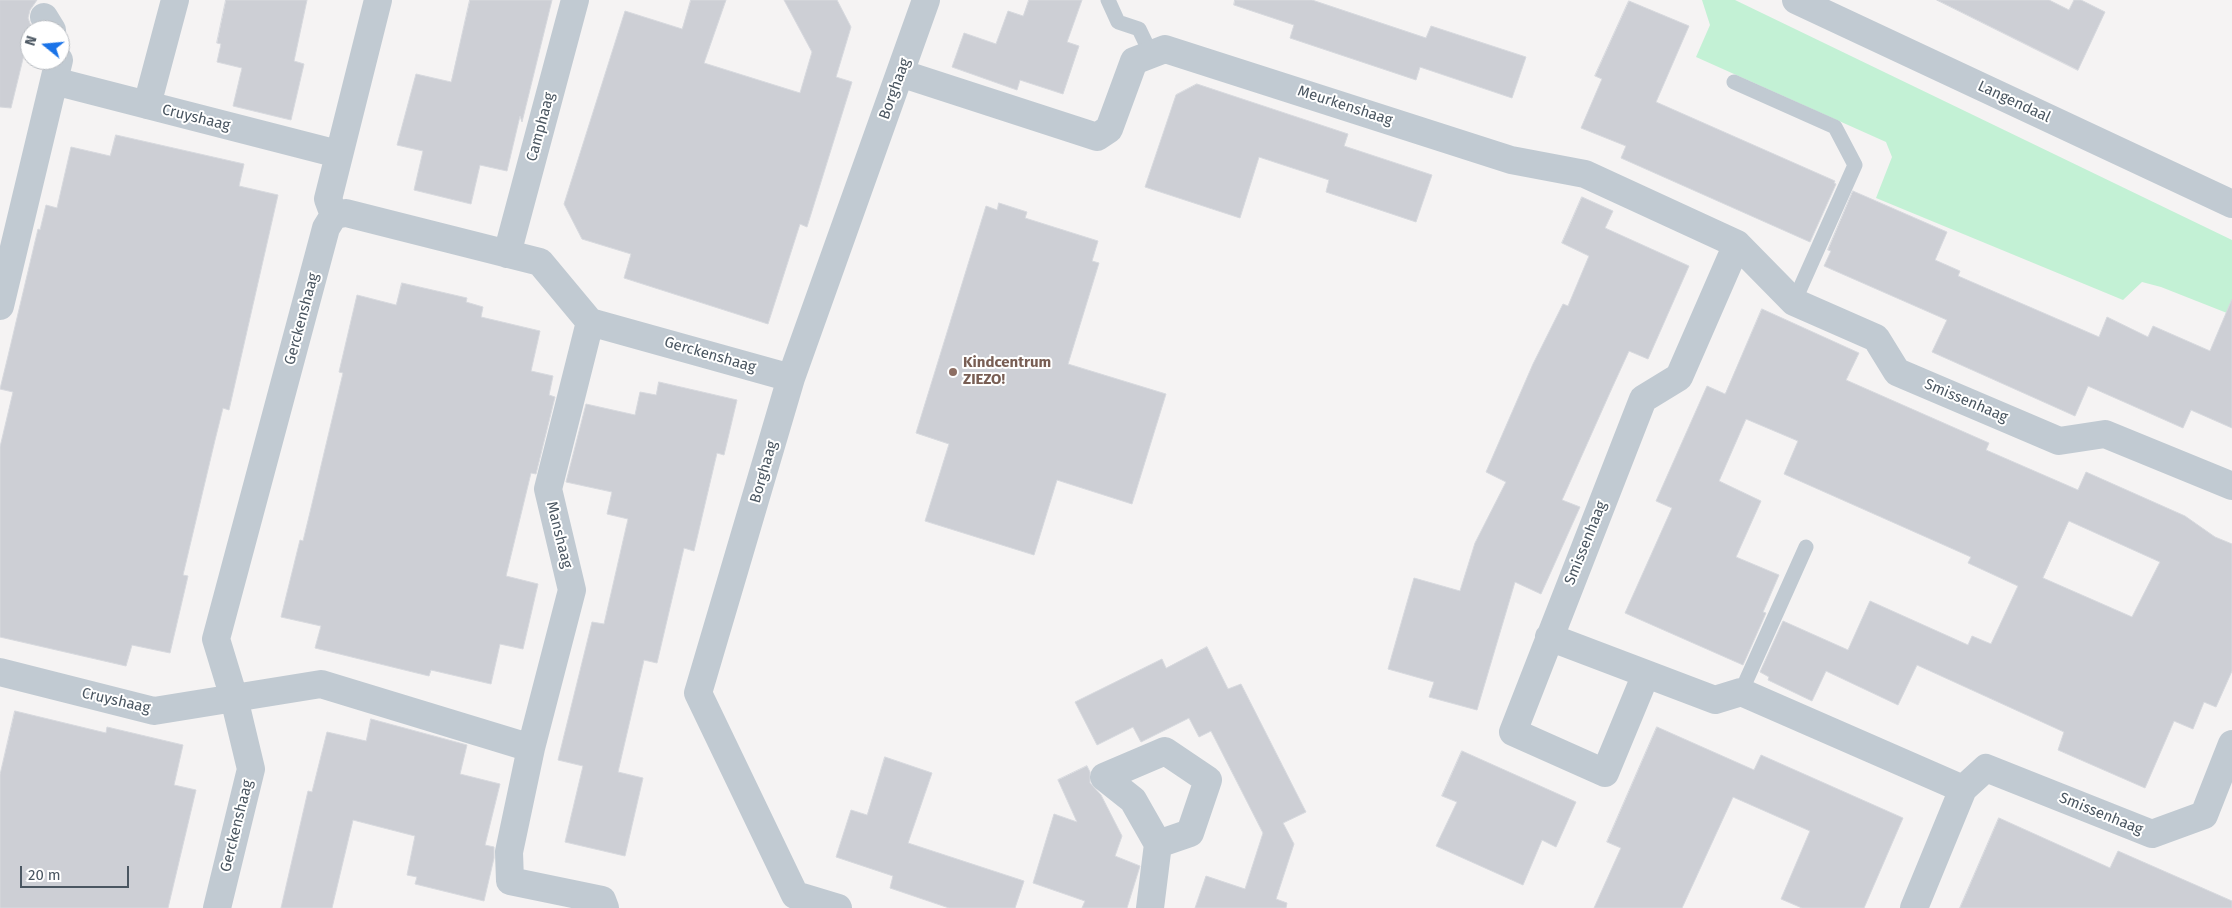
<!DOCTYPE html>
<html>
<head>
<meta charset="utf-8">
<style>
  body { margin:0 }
  #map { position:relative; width:2232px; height:908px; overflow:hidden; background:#f5f3f3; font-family:"Fira Sans",sans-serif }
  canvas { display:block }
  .north { position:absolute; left:20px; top:20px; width:50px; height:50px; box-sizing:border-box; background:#fff; border:1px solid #b7bbc0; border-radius:50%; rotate:287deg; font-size:14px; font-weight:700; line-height:20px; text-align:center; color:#4a5661 }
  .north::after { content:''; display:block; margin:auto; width:18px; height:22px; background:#1a73e8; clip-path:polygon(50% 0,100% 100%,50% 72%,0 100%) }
  .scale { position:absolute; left:20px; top:866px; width:109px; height:22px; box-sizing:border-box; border:2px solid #4a5661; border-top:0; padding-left:6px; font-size:15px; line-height:18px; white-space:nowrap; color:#4a5661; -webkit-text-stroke:4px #fff; paint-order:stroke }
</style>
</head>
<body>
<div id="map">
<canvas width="2232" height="908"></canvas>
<div class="north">N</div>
<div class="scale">20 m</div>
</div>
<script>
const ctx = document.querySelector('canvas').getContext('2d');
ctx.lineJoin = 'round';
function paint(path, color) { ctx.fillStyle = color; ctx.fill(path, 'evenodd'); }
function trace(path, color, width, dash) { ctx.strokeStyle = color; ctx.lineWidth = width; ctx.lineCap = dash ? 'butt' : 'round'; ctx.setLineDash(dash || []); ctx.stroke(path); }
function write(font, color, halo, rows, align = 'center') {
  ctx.font = font + ' "Fira Sans",sans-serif'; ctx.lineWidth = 4; ctx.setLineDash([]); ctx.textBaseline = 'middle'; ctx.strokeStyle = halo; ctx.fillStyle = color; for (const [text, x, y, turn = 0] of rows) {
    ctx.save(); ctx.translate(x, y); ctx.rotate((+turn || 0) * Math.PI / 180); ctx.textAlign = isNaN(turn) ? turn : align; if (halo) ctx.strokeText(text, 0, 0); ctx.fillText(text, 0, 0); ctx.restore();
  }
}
paint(new Path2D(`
  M 1702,0 L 1735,0 L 2232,240 L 2232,315 L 2161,287 L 2142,282 L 2123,300 L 1876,198 L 1892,157 L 1886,142 L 1696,57 L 1710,25 Z`), '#c3f1d5');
const building = new Path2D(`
  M 0,0 L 37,0 L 30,10 L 28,18 L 31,26 L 11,108 L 0,107 Z
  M 226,0 L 307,0 L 294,61 L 304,64 L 291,120 L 233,106 L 242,68 L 217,62 L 221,44 L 217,43 Z
  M 470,0 L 552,0 L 522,122 L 520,116 L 507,171 L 480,165 L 471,204 L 414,190 L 423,151 L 397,145 L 416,74 L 451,82 Z
  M 691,0 L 726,0 L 704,63 L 800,93 L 812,52 L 784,0 L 837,0 L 851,27 L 836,77 L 852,82 L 807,227 L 800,224 L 768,324 L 624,278 L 631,254 L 582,239 L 564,204 L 625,11 L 682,29 Z
  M 1029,0 L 1082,0 L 1067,42 L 1079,46 L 1063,94 L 1020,80 L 1017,90 L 952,67 L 964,33 L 996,44 L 1008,11 L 1023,16 Z
  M 1235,0 L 1312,0 L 1426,38 L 1431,26 L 1526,57 L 1512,98 L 1420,67 L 1416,80 L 1290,38 L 1294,25 L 1234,5 Z
  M 1937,0 L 2049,0 L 2069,10 L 2074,0 L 2081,0 L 2105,12 L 2078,70 Z
  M 1629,1 L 1689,26 L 1656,102 L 1835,181 L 1834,183 L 1836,184 L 1810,242 L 1621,158 L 1626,146 L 1581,128 L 1602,79 L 1595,76 Z
  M 1197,84 L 1348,134 L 1344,146 L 1432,175 L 1416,222 L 1326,192 L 1329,180 L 1259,157 L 1240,218 L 1145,187 L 1176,95 Z
  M 116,135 L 244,164 L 239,186 L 278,195 L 229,410 L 223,408 L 215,440 L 183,575 L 188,576 L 170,653 L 132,645 L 126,666 L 0,637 L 0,447 L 13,392 L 0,389 L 8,356 L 38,229 L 40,230 L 46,205 L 57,208 L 71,147 L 110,156 Z
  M 1853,191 L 1947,232 L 1935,260 L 1960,271 L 1958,276 L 2099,337 L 2107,317 L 2148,337 L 2153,326 L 2210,351 L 2232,299 L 2232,428 L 2191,410 L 2183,428 L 2088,386 L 2075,416 L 1932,352 L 1947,320 L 1824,266 L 1831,251 L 1828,250 Z
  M 1582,197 L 1613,211 L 1605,228 L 1689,266 L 1648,359 L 1629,351 L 1612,388 L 1562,500 L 1580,507 L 1541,594 L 1515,582 L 1477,710 L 1429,697 L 1434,682 L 1388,669 L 1414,578 L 1460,591 L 1475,543 L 1506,482 L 1486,472 L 1533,364 L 1563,304 L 1568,306 L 1589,256 L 1562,243 Z
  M 999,203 L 1027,212 L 1025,218 L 1098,241 L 1092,261 L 1099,263 L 1068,364 L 1166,394 L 1132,504 L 1057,480 L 1034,555 L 925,521 L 949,444 L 916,433 L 986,206 L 997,210 Z
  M 402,283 L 467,298 L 466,302 L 483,307 L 481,317 L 540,331 L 531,371 L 553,376 L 549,395 L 555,397 L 536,474 L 531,473 L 506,576 L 538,584 L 523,649 L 500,644 L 491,684 L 431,670 L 429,676 L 315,648 L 321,626 L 281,617 L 300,540 L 303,541 L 311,508 L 343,373 L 339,372 L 357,295 L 396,305 Z
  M 1762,309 L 1859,353 L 1846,380 L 1989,443 L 1986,450 L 2078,490 L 2086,472 L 2185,516 L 2215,537 L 2232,544 L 2232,671 L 2216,707 L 2204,702 L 2193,729 L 2174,721 L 2145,788 L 2058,750 L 2064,732 L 1917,665 L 1898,705 L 1826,671 L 1812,701 L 1768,680 L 1769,677 L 1760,672 L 1783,621 L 1848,650 L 1870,601 L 1968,645 L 1972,636 L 1991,644 L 2018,586 L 1968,563 L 1971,557 L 1784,474 L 1798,441 L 1746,419 L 1719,481 L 1761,501 L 1736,557 L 1779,575 L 1763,612 L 1766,613 L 1743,665 L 1625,613 L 1672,508 L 1656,501 L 1707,386 L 1725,394 ZM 2069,521 L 2160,562 L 2132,617 L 2043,578 Z
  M 659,382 L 737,400 L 724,455 L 717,453 L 694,551 L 684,548 L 657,663 L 644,660 L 618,772 L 643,778 L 625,856 L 565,842 L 583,766 L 558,760 L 592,622 L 604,624 L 628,519 L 607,514 L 612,492 L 566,482 L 586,404 L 635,415 L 640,392 L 656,395 Z
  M 1207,647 L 1228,689 L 1241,684 L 1306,812 L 1283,823 L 1294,844 L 1276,899 L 1287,903 L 1286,908 L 1195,908 L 1206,876 L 1245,889 L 1263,833 L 1211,731 L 1199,737 L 1189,718 L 1141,742 L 1133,727 L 1097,745 L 1075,702 L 1162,659 L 1166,668 Z
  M 15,711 L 106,733 L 107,727 L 183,745 L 174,785 L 196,790 L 168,908 L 0,908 L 0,775 Z
  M 371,719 L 467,745 L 460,774 L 500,784 L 485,845 L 494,847 L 494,858 L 484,901 L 415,884 L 417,877 L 407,875 L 415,836 L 353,820 L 332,908 L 281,908 L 308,791 L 312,792 L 327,732 L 366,741 Z
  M 1657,727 L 1754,770 L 1761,755 L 1903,818 L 1864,908 L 1802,908 L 1781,899 L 1810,831 L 1733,797 L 1682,908 L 1594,908 L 1621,848 L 1607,842 Z
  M 1462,751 L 1576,802 L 1556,847 L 1542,840 L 1523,885 L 1436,846 L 1457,802 L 1442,796 Z
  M 885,757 L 932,773 L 908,843 L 1024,881 L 1015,908 L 949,908 L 890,888 L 893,876 L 836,857 L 851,810 L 867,815 Z
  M 1087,766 L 1090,772 L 1090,783 L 1101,795 L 1122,836 L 1115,856 L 1140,866 L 1127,908 L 1082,908 L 1085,901 L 1033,883 L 1054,814 L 1077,822 L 1058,780 Z
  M 1999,818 L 2110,868 L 2118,851 L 2232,901 L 2232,908 L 1960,908 Z`);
paint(building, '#cdcfd5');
trace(building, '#d7d9de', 1);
trace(new Path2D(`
  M 1108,0 L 1118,22 L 1139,29 L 1151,54
  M 1734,82 L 1835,127 L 1855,165 L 1794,302
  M 1741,692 L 1806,547`), '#c1cad2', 15);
trace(new Path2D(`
  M 44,17 L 52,30
  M 900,73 L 1097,137 L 1109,129 L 1134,61 L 1165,49 L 1511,160 L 1585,174 L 1737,244 L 1794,302 L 1876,338 L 1897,372 L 2059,441 L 2105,434 L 2232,486
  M 54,81 L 338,154
  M 147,105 L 175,0
  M 334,215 L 328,199 L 378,0
  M 507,254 L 575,0
  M 0,306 L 59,60
  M 590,322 L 548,489 L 572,590 L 531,748 L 509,852 L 510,881 L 602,900 L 605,908
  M 1549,637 L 1715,700 L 1741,692 L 1963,789
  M 0,672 L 154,711 L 321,684 L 531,748
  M 1646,674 L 1605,773 L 1513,732 L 1643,399 L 1679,377 L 1737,244
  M 217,908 L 251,769 L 234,698 L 216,639 L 326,228 L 334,215 L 346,213 L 540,262 L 590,322 L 791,378
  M 838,908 L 795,895 L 698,693 L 791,378 L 926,0
  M 1150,908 L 1158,844 L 1133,800 L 1104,777 L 1165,751 L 1208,780 L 1190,833 L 1158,844
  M 1914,908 L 1963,789 L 1986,768 L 2152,834 L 2204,815 L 2232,744`), '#c1cad2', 28);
trace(new Path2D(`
  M 1796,0 L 2232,204`), '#c1cad2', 28);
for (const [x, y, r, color] of [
  [953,372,5,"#8d6e63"]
]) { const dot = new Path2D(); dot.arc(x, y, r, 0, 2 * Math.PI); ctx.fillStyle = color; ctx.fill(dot); trace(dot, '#fff', 2); }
write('15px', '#4a5661', '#fff', [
  ["Borghaag",895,89,-70],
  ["Langendaal",2014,102,25],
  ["Meurkenshaag",1345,106,18],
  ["Cruyshaag",196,118,14],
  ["Camphaag",541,127,-75],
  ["Gerckenshaag",302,319,-75],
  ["Gerckenshaag",710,355,16],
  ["Smissenhaag",1966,401,23],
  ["Borghaag",764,472,-74],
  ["Manshaag",559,535,76],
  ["Smissenhaag",1586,543,-68],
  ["Cruyshaag",116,701,13],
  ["Smissenhaag",2101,814,22],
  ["Gerckenshaag",237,826,-76]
]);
write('bold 15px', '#785e54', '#fff', [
  ["Kindcentrum",963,363],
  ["ZIEZO!",963,380]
], 'left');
</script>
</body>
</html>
